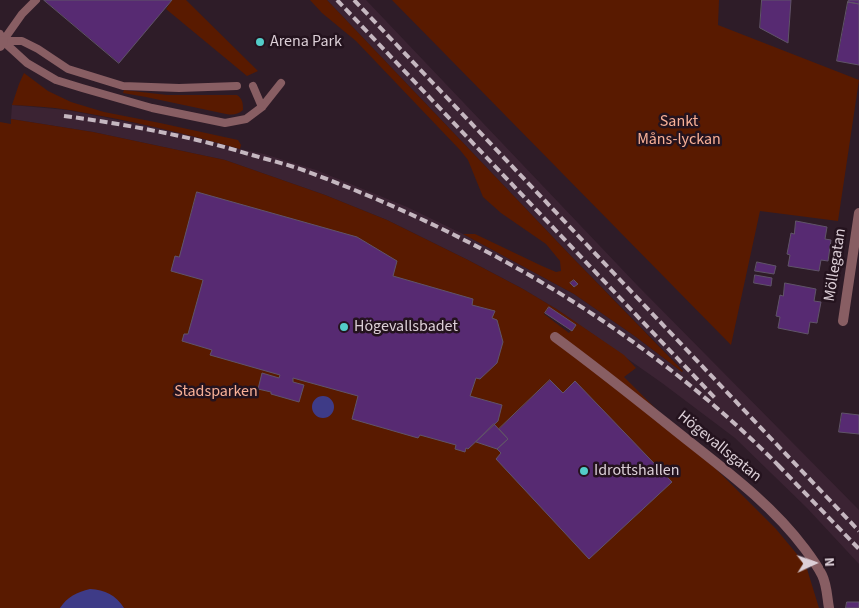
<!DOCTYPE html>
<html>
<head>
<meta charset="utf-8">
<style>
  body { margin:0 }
  #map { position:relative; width:859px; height:608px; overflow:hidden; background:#2e1c28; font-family:"Source Sans 3",sans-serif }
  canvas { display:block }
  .north { position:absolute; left:789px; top:538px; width:50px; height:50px; -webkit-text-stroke:4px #24131e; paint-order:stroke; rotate:87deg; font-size:14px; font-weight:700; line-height:20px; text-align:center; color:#dccfd7 }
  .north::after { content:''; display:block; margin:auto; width:18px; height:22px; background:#dccfd7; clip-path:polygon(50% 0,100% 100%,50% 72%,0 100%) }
</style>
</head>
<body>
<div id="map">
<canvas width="859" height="608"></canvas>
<div class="north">N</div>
</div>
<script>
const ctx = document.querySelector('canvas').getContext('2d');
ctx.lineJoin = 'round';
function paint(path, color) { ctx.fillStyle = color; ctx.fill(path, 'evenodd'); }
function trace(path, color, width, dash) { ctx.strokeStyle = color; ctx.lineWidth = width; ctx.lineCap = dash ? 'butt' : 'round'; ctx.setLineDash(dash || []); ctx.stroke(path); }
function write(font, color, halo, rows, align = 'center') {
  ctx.font = font + ' "Source Sans 3",sans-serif'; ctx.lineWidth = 5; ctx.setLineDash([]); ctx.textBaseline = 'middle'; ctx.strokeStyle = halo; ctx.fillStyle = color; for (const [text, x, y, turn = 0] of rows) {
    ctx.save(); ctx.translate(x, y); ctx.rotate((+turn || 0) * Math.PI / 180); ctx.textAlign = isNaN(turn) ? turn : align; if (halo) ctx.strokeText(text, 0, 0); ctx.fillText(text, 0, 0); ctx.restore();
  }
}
paint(new Path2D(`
  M 327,0 L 366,0 L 637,285 L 859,510 L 859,564 L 807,508 L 735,438 L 662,383 L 558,310 L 523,289 L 468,260 L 387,220 L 325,195 L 225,160 L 93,132 L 11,119 L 12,105 L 67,110 L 158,128 L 204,139 L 240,149 L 264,154 L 316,170 L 407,207 L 463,234 L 574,294 L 636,337 L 682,372 L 683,370 L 570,255 Z`), '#3b2333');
paint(new Path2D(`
  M 172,0 L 186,0 L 258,71 L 247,76 L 166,9 Z
  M 310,0 L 327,0 L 570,255 L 683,371 L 682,372 L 636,337 L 574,294 L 463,234 L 475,234 L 542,266 L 556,272 L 561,271 L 560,261 L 546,244 L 501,213 L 483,197 L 468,160 L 460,150 L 356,41 L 322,13 Z
  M 392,0 L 719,0 L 718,25 L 859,80 L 838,221 L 760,211 L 731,345 Z
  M 24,73 L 48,91 L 71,102 L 104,112 L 160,123 L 238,140 L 241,145 L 240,149 C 184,133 127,120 69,110 C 50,107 31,106 12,105 L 19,84 Z
  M 124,90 L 167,95 L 237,95 C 243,99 243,104 243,110 C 237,115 233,115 226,114 L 146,97 L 123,93 Z
  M 11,119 L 93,132 L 225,160 L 325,195 L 387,220 L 468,260 L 523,289 L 558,310 L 624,355 L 636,368 L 624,377 L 776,529 L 801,559 L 807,569 L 819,608 L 0,608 L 0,122 L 11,124 ZM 549,307 L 575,325 L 569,333 L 544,314 Z`), '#591a00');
paint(new Path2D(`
  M312 407a11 11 0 1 1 22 0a11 11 0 1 1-22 0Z
  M 90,589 C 105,590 116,595 124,608 L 60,608 C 67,597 77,592 90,589 Z`), '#3e3b87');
const building = new Path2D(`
  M 44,0 L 172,0 L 119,63 Z
  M 762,0 L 791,0 L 788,43 L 760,28 Z
  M 849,0 L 859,0 L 859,4 L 848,2 Z
  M 848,2 L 859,4 L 859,65 L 837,61 Z
  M 197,192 L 357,237 L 397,261 L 393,276 L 473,299 L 472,305 L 495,311 L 492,318 L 497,320 L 503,342 L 497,363 L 480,379 L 476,378 L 470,396 L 502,405 L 498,421 L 468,449 L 466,448 L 465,452 L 455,449 L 456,445 L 420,435 L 418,438 L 352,419 L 358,396 L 293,378 L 293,382 L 304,385 L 299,402 L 271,394 L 271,392 L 258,389 L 262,373 L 279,378 L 280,375 L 210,355 L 212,350 L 182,341 L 184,334 L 188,334 L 203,280 L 171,271 L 175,256 L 179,257 Z
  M 796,221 L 827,227 L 825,239 L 831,240 L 828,261 L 821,260 L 819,271 L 788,266 L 790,255 L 787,254 L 791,233 L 794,234 Z
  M 757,262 L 776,266 L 774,274 L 755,271 Z
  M 755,275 L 772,278 L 771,286 L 754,283 Z
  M 574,280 L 578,284 L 574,287 L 570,283 Z
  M 785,283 L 816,289 L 814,301 L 821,302 L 817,323 L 810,322 L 808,334 L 778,328 L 780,317 L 776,316 L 780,295 L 783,296 Z
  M 549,307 L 576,325 L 572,331 L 545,313 Z
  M 550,380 L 563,393 L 575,381 L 672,482 L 589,559 L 496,459 L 501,453 L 497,449 L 508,439 L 499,429 Z
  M 842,413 L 859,415 L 859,434 L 839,432 Z
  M 494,424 L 508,439 L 497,449 L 476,442 Z
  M 847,602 L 859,602 L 859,608 L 846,608 Z`);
paint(building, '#572a72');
trace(building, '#605468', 1);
trace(new Path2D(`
  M 0,34 L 3,41 L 27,63 L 56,80 L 82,88 L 152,108 L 225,123 L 246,119 L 262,107 L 281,83
  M 3,41 L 22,41 L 38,49 L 68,69 L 123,86 L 179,88 L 237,86
  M 3,41 L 22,14 L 36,0
  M 253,86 L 262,107`), '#885e63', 8);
trace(new Path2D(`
  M 0,46 L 3,41
  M 843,321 L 859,213
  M 555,337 C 596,367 636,399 676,431 C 721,467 770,502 805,549 C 811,557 817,565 822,575 C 827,585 827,597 829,608`), '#885e63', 10);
trace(new Path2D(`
  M 337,0 L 716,399
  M 354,0 L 859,531
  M 64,116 C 110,122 155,130 201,141 C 218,145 235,150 252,155 C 269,160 286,164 303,170 C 482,236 647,332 781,468
  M 778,465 L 859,549`), '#c5b7c0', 4, [8, 4]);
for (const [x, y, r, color] of [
  [260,42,5,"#53cdc9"],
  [344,327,5,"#53cdc9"],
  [584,471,5,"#53cdc9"]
]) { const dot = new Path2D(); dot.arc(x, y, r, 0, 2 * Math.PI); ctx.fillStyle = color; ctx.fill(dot); trace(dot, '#24131e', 2); }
write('16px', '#dccfd7', '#24131e', [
  ["Arena Park",270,42],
  ["Högevallsbadet",354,327],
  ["Idrottshallen",594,471]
], 'left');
write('16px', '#f8b097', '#24131e', [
  ["Sankt",679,122],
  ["Måns-lyckan",679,140],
  ["Stadsparken",216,392]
]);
write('16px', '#dccfd7', '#24131e', [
  ["Möllegatan",836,265,-81],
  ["Högevallsgatan",719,447,39]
]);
</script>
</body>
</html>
